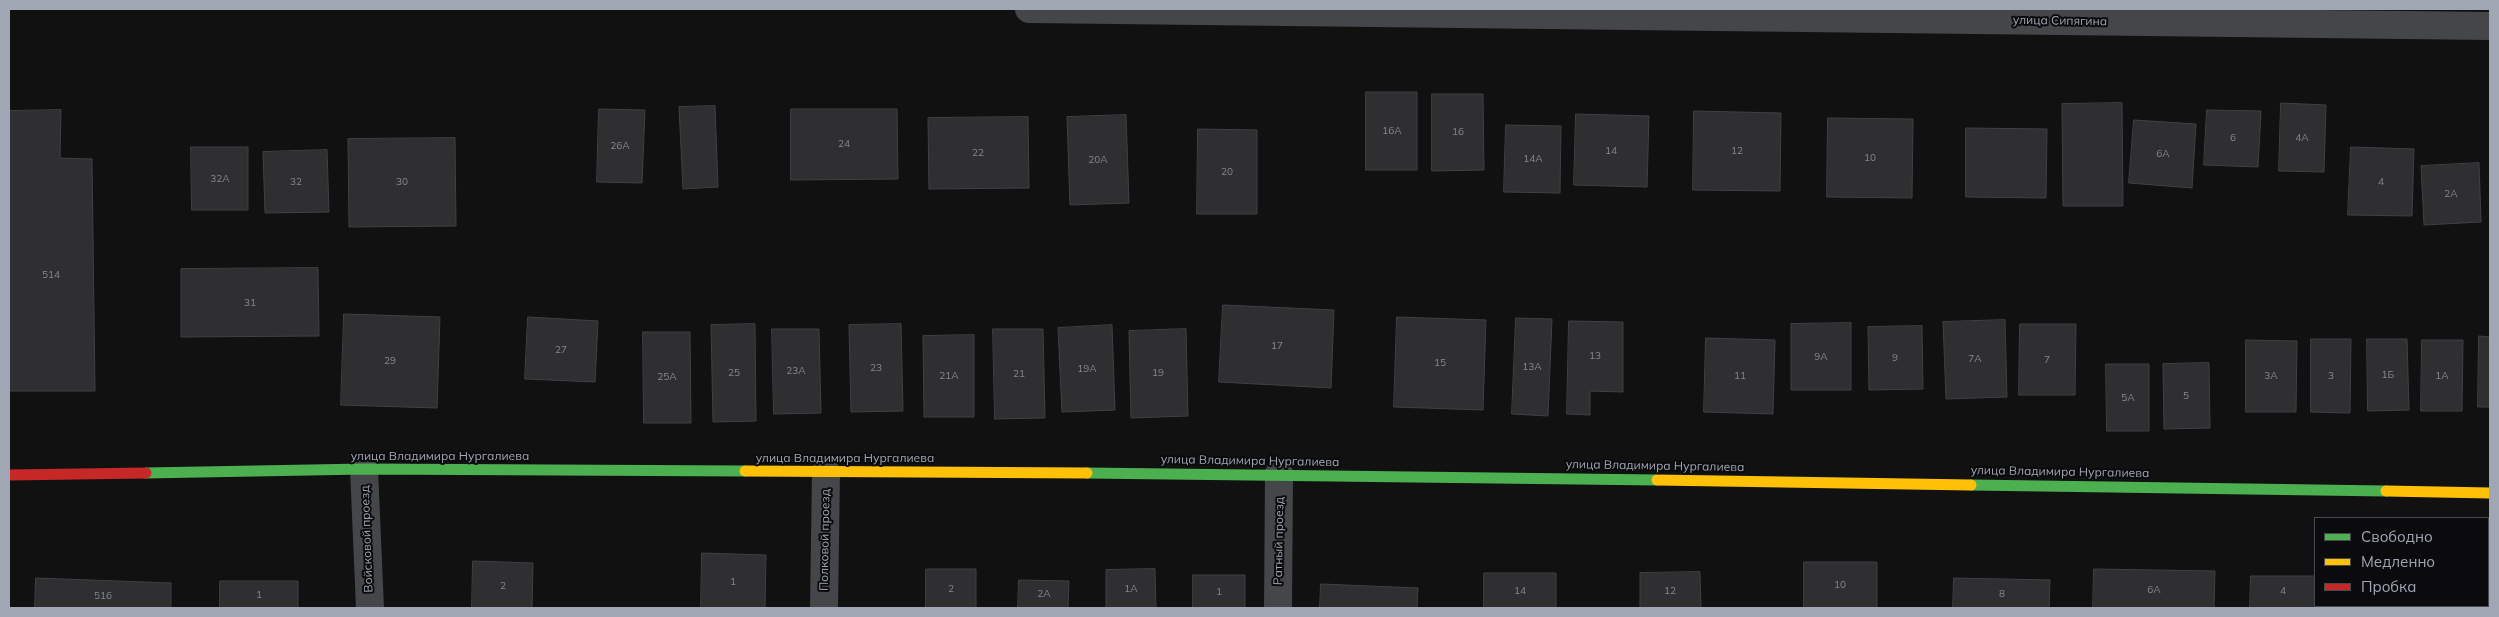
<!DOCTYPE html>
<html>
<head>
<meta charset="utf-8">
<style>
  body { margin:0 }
  #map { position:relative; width:2499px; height:617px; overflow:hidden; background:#111; font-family:Mulish,sans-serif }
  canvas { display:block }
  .frame { position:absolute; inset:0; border:10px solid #a0a6b4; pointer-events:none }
  .legend { position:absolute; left:2314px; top:517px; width:175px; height:90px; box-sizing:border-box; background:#0b0b0d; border:1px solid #474950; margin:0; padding:6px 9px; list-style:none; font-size:15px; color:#a0a6b4 }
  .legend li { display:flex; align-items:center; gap:10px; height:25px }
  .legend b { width:25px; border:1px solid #474950 }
</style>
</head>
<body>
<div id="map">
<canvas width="2499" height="617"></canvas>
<div class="frame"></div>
<ul class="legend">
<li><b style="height:6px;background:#4caf50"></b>Свободно</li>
<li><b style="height:6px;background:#ffc107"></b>Медленно</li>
<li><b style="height:6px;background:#c62828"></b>Пробка</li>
</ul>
</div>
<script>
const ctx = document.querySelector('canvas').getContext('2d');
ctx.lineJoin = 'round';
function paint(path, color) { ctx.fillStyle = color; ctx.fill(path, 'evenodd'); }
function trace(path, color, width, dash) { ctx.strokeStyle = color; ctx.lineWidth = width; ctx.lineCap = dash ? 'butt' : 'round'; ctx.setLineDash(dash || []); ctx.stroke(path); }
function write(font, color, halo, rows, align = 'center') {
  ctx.font = font + ' Mulish,sans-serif'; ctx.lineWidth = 4; ctx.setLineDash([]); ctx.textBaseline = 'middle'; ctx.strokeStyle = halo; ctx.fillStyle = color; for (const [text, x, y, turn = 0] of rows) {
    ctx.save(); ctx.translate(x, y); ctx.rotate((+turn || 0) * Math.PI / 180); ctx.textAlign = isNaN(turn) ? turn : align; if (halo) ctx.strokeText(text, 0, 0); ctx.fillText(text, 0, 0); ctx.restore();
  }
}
const building = new Path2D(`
  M 1366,92 L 1417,92 L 1417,170 L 1366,170 Z
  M 1432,94 L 1483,94 L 1484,170 L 1432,171 Z
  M 2122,103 L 2123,206 L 2063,206 L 2062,104 Z
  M 2281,103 L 2326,105 L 2324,172 L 2279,171 Z
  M 715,106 L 718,187 L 683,189 L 679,107 Z
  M 599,109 L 645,110 L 642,183 L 597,182 Z
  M 791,109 L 897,109 L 898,179 L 791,180 Z
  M 61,110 L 60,158 L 92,159 L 95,391 L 9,391 L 9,111 Z
  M 2207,110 L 2261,111 L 2258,167 L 2204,165 Z
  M 1694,111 L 1781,113 L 1780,191 L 1693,190 Z
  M 1576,114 L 1649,116 L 1647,187 L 1574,185 Z
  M 1126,115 L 1129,203 L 1070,205 L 1067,117 Z
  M 1028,117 L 1029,188 L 929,189 L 928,118 Z
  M 1828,118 L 1913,119 L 1912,198 L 1827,197 Z
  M 2134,120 L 2196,124 L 2192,188 L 2129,183 Z
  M 1506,125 L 1561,126 L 1560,193 L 1504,192 Z
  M 1966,128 L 2047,129 L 2046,198 L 1966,197 Z
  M 1198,129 L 1257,130 L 1257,214 L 1197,214 Z
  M 455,138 L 456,226 L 349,227 L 348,139 Z
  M 191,147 L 248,147 L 248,210 L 192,210 Z
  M 2351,147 L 2414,149 L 2412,216 L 2348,215 Z
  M 327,150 L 329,212 L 265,213 L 263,152 Z
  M 2479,163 L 2481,222 L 2424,225 L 2421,166 Z
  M 318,268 L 319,336 L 181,337 L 181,269 Z
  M 1223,305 L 1334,310 L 1331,388 L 1219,382 Z
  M 344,314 L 440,317 L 437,408 L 341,405 Z
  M 528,317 L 598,321 L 595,382 L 525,379 Z
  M 1397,317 L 1486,320 L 1483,410 L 1394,407 Z
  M 1516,318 L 1552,319 L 1548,416 L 1512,414 Z
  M 2005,320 L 2007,397 L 1946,399 L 1943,322 Z
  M 1569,321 L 1623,322 L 1623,392 L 1590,391 L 1590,415 L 1567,414 Z
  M 1851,323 L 1851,390 L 1791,390 L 1791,324 Z
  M 755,324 L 756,421 L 713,422 L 711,325 Z
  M 901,324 L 903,411 L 851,412 L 849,325 Z
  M 2020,324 L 2076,324 L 2075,395 L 2019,395 Z
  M 1112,325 L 1115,410 L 1062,412 L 1058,328 Z
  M 1922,326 L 1923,389 L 1869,390 L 1868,327 Z
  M 772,329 L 819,329 L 821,413 L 774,414 Z
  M 993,329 L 1043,329 L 1045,418 L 995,419 Z
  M 1186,329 L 1188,416 L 1131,418 L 1129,331 Z
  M 643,332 L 690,332 L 691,423 L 644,423 Z
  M 974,335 L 974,417 L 924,417 L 923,336 Z
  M 2479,336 L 2490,337 L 2490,407 L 2478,407 Z
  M 1706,338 L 1775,340 L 1773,414 L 1704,412 Z
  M 2311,339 L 2351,339 L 2350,413 L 2311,412 Z
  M 2367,339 L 2407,339 L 2409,410 L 2368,411 Z
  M 2246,340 L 2297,341 L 2296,412 L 2246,412 Z
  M 2422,340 L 2463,340 L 2462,411 L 2421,411 Z
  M 2209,363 L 2210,428 L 2164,429 L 2163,364 Z
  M 2106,364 L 2149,364 L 2149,431 L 2107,431 Z
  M 702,553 L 766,555 L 765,608 L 701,608 Z
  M 473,561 L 533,563 L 532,608 L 472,608 Z
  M 1804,562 L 1877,562 L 1877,608 L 1804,608 Z
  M 926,569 L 976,569 L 976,608 L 926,608 Z
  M 1155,569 L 1156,608 L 1106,608 L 1106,570 Z
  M 2094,569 L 2215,571 L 2214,608 L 2093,608 Z
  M 1700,572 L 1701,608 L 1640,608 L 1640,573 Z
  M 1484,573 L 1556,573 L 1556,608 L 1484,608 Z
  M 1193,575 L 1245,575 L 1245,608 L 1193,608 Z
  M 2251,576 L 2315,576 L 2315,606 L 2363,606 L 2363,608 L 2250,608 Z
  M 2488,576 L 2490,576 L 2490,608 L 2390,608 L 2391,606 L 2488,606 Z
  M 36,578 L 171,583 L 171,608 L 35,608 Z
  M 1954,578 L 2050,580 L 2049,608 L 1953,608 Z
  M 1019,580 L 1069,581 L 1068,608 L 1018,608 Z
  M 220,581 L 298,581 L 298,608 L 220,608 Z
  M 1321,584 L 1418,588 L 1417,608 L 1320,608 Z`);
paint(building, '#2f2f31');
trace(building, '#3f4145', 1);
trace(new Path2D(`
  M 1029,9 L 2490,26
  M 364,469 L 370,608
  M 824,608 L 826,472
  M 1278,608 L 1279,474`), '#45464a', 28);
trace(new Path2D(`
  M 146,473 L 364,469 L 745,471
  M 1087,473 L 1657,480
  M 1971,485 L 2386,491`), '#4caf50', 11);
trace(new Path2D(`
  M 745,471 L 1087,473
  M 1657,480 L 1971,485
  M 2386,491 L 2490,493`), '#ffc107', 11);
trace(new Path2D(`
  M 9,475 L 146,473`), '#c62828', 11);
write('10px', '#848893', null, [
  ["16А",1392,131],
  ["16",1458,132],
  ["6",2233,138],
  ["4А",2302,138],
  ["24",844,144],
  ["26А",620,146],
  ["14",1611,151],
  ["12",1737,151],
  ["22",978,153],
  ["6А",2163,154],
  ["10",1870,158],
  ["14А",1533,159],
  ["20А",1098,160],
  ["20",1227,172],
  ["32А",220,179],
  ["32",296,182],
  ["30",402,182],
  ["4",2381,182],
  ["2А",2451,194],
  ["514",51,275],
  ["31",250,303],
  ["17",1277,346],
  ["27",561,350],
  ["13",1595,356],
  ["9А",1821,357],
  ["9",1895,358],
  ["7А",1975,359],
  ["7",2047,360],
  ["29",390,361],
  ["15",1440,363],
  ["13А",1532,367],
  ["23",876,368],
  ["19А",1087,369],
  ["23А",796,371],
  ["25",734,373],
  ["19",1158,373],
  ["21",1019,374],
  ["1Б",2388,375],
  ["21А",949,376],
  ["11",1740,376],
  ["3А",2271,376],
  ["3",2331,376],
  ["1А",2442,376],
  ["25А",667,377],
  ["5",2186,396],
  ["5А",2128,398],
  ["1",733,582],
  ["10",1840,585],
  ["2",503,586],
  ["2",951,589],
  ["1А",1131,589],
  ["6А",2154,590],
  ["14",1520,591],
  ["12",1670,591],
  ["4",2283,591],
  ["1",1219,592],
  ["2А",1044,594],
  ["8",2002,594],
  ["1",259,595],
  ["516",103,596]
]);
write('12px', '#a0a6b4', '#0b0b0d', [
  ["улица Сипягина",2060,21,1],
  ["улица Владимира Нургалиева",440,456],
  ["улица Владимира Нургалиева",845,458],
  ["улица Владимира Нургалиева",1250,461,1],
  ["улица Владимира Нургалиева",1655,466,1],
  ["улица Владимира Нургалиева",2060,472,1],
  ["Войсковой проезд",367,539,-92],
  ["Полковой проезд",825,540,-89],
  ["Ратный проезд",1279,541,-89]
]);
</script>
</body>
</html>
